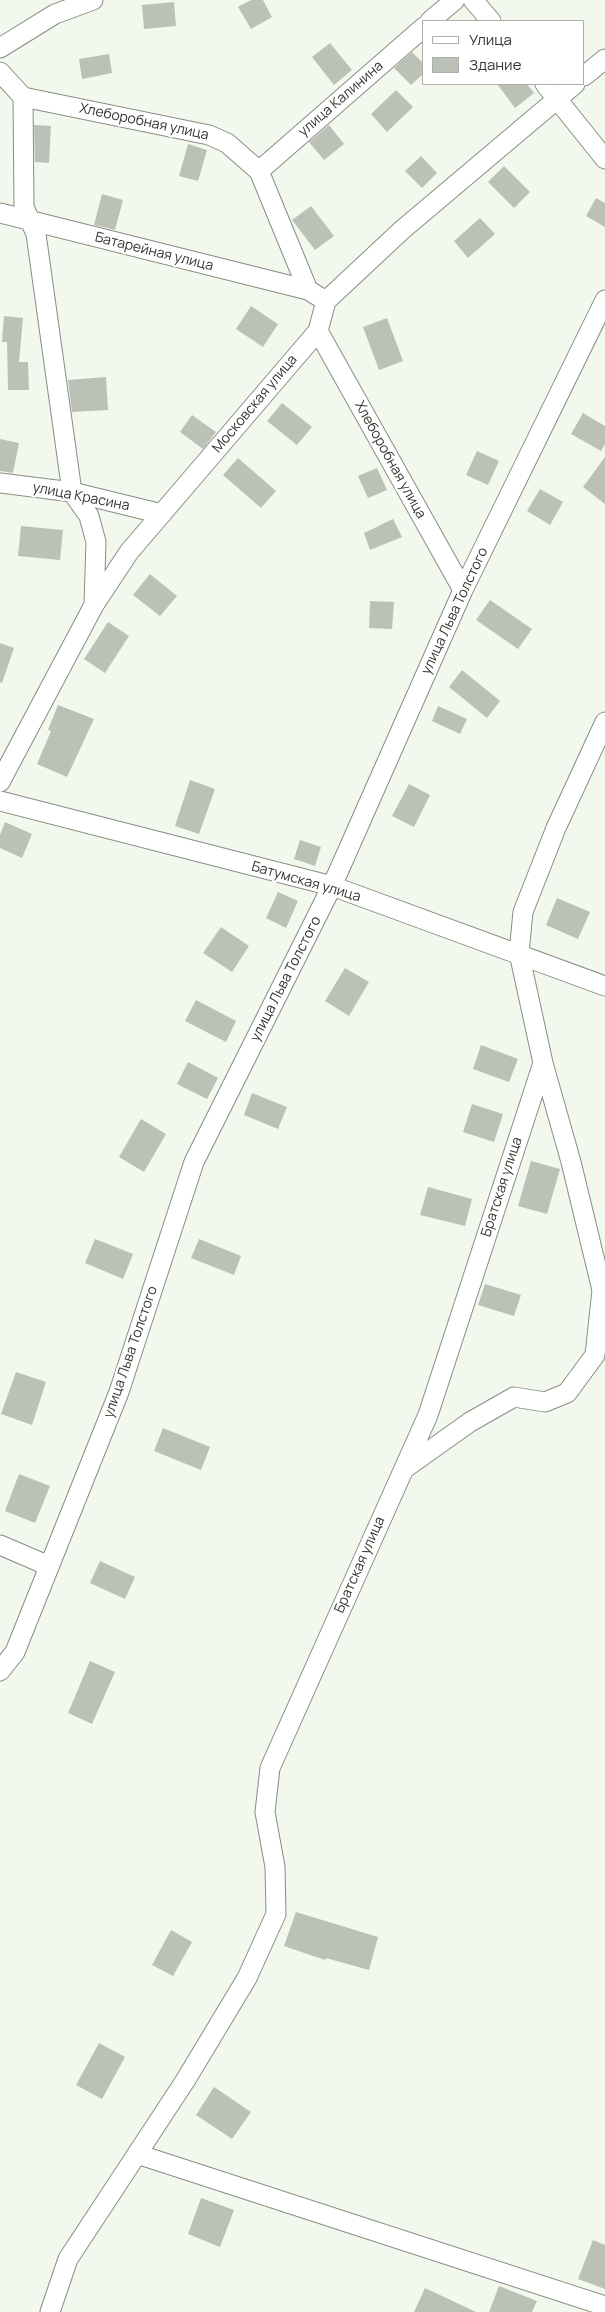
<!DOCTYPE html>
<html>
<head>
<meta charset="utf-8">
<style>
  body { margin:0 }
  #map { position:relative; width:605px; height:2312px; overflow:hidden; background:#f2f8ed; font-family:Manrope,sans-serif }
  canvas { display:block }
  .legend { position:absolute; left:422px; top:20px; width:162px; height:65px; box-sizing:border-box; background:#fff; border:1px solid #aeafad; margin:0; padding:6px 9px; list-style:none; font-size:15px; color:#343632 }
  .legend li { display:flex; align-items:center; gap:10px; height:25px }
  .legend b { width:25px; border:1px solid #aeafad }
</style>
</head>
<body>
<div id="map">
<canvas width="605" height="2312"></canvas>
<ul class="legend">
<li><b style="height:6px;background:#fff"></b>Улица</li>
<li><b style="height:14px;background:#bbc1b6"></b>Здание</li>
</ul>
</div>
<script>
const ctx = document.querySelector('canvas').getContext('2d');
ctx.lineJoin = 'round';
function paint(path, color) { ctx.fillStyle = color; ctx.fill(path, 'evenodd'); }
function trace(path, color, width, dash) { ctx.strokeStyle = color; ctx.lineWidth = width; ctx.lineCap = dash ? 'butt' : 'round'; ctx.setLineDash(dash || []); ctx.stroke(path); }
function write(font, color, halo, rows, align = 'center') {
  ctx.font = font + ' Manrope,sans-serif'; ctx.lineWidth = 4.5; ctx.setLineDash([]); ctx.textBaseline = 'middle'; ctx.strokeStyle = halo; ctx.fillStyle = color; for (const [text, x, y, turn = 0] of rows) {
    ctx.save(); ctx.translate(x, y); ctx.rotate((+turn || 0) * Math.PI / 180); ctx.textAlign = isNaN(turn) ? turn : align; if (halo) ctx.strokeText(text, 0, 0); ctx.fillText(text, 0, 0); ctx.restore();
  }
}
paint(new Path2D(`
  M 251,0 L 263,0 L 272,17 L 251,29 L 238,7 Z
  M 174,2 L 176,26 L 144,29 L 142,5 Z
  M 330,43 L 352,70 L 334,85 L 312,57 Z
  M 412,52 L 424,64 L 424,73 L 411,85 L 394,68 Z
  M 109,54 L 112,73 L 82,79 L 79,59 Z
  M 497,84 L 527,84 L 534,93 L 515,108 Z
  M 396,90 L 413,107 L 387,132 L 371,114 Z
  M 34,125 L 51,126 L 49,163 L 35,162 Z
  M 329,125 L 344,144 L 324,160 L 309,142 Z
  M 188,144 L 207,150 L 198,181 L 179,176 Z
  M 421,156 L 437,173 L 422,188 L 405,171 Z
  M 504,166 L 530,192 L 514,208 L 488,182 Z
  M 102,194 L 123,200 L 115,230 L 94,225 Z
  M 596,198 L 605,203 L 605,227 L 586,216 Z
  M 311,206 L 334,236 L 315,250 L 292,220 Z
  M 480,218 L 495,234 L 468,258 L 454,241 Z
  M 251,306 L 278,324 L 263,347 L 236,329 Z
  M 4,316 L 23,318 L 19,362 L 28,362 L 29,390 L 8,390 L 7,342 L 2,342 Z
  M 387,318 L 403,361 L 379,370 L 363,327 Z
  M 106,377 L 108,410 L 72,412 L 68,380 Z
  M 282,403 L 312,427 L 297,445 L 267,421 Z
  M 583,413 L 605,426 L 605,444 L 601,451 L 571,434 Z
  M 192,415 L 216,432 L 203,449 L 180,432 Z
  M 0,439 L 19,443 L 13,473 L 0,471 Z
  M 477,451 L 499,461 L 488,485 L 466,475 Z
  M 605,457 L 605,504 L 583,487 Z
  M 238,458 L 276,491 L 261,508 L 223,475 Z
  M 377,468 L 387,490 L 368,498 L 358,476 Z
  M 540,489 L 563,502 L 550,525 L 527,511 Z
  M 393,519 L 402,537 L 370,550 L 364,533 Z
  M 21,526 L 63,530 L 60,560 L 18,556 Z
  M 150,574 L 177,596 L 160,616 L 133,595 Z
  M 490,600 L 532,629 L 518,649 L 476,620 Z
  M 370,601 L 394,602 L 392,629 L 369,628 Z
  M 108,622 L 129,636 L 105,673 L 84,659 Z
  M 0,643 L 14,648 L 2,683 L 0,682 Z
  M 462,670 L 500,701 L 487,718 L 449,687 Z
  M 58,705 L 94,719 L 67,777 L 37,764 L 51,731 L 48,730 Z
  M 438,706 L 467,719 L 460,734 L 432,721 Z
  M 190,780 L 215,789 L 199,834 L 175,826 Z
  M 409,784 L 430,795 L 414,827 L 392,816 Z
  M 5,822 L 32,834 L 22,858 L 0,848 L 0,835 Z
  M 300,840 L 321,847 L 315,866 L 294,859 Z
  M 278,892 L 298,901 L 286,928 L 266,918 Z
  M 557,898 L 590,912 L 578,939 L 546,925 Z
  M 221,927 L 249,946 L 232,972 L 203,953 Z
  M 345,968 L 369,982 L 349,1016 L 325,1001 Z
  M 196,1000 L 236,1021 L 226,1042 L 185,1021 Z
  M 481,1045 L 518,1059 L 509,1082 L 473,1069 Z
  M 188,1062 L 218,1078 L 207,1099 L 177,1084 Z
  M 252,1093 L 287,1107 L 278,1129 L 244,1115 Z
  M 472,1104 L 503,1114 L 494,1142 L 463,1132 Z
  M 141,1119 L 166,1134 L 144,1172 L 119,1157 Z
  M 531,1161 L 560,1169 L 547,1214 L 518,1206 Z
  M 428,1187 L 472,1199 L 465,1226 L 420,1215 Z
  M 95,1239 L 133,1254 L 123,1279 L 85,1263 Z
  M 199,1239 L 241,1256 L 234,1275 L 191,1258 Z
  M 485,1284 L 521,1295 L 514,1316 L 478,1305 Z
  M 16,1372 L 46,1382 L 32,1425 L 1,1414 Z
  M 163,1428 L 210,1447 L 201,1470 L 154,1451 Z
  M 19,1474 L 50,1486 L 35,1523 L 5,1511 Z
  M 100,1561 L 135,1577 L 125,1599 L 90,1583 Z
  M 90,1661 L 115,1672 L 92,1724 L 68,1713 Z
  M 296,1912 L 378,1937 L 369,1970 L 326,1958 L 325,1960 L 284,1946 Z
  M 171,1930 L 192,1942 L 173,1976 L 152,1965 Z
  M 99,2043 L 125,2057 L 102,2099 L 76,2085 Z
  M 214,2087 L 251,2112 L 232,2139 L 196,2115 Z
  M 201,2198 L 234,2210 L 220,2247 L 188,2234 Z
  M 593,2240 L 605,2245 L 605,2289 L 578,2279 Z
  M 499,2286 L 537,2301 L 532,2312 L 489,2312 Z
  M 425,2288 L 476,2312 L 414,2312 Z`), '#bbc1b6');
const street = new Path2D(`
  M 473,0 L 491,21
  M 430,21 L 455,0
  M 0,48 L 55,14 L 93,0
  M 0,72 L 23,97 L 209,135 L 227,143 L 259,171 L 308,290 L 326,301
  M 584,76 L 605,59
  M 545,84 L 605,159
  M 23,97 L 24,207 L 36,234 L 72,492 L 89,516 L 96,542 L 94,605
  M 259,171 L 424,27
  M 0,213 L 308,290
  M 318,331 L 463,590
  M 0,483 L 72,492 L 162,514
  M 0,782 L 94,605 L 129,552 L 318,331 L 326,301 L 402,230 L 575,84
  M 0,801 L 332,886 L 605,986
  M 404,1469 L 470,1422 L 514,1397 L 545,1402 L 567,1393 L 595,1355 L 602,1290 L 571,1162 L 543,1063
  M 0,1545 L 49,1566
  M 0,1671 L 15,1652 L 119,1392 L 194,1162 L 332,886 L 463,590 L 605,300
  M 137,2154 L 605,2306
  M 50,2312 L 68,2259 L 185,2081 L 247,1978 L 276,1914 L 275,1867 L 265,1812 L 270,1768 L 428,1415 L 543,1063 L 519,953 L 523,912 L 556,828 L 605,722`);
trace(street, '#898e84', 21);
trace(street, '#fff', 19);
write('14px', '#343632', '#fff', [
  ["улица Калинина",341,99,-41],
  ["Хлеборобная улица",144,122,12],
  ["Батарейная улица",154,252,14],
  ["Московская улица",255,404,-50],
  ["Хлеборобная улица",390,460,61],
  ["улица Красина",81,497,11],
  ["улица Льва Толстого",455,611,-65],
  ["Батумская улица",306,882,16],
  ["улица Льва Толстого",286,979,-63],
  ["Братская улица",502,1187,-72],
  ["улица Льва Толстого",131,1352,-71],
  ["Братская улица",360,1565,-66]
]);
</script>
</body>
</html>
